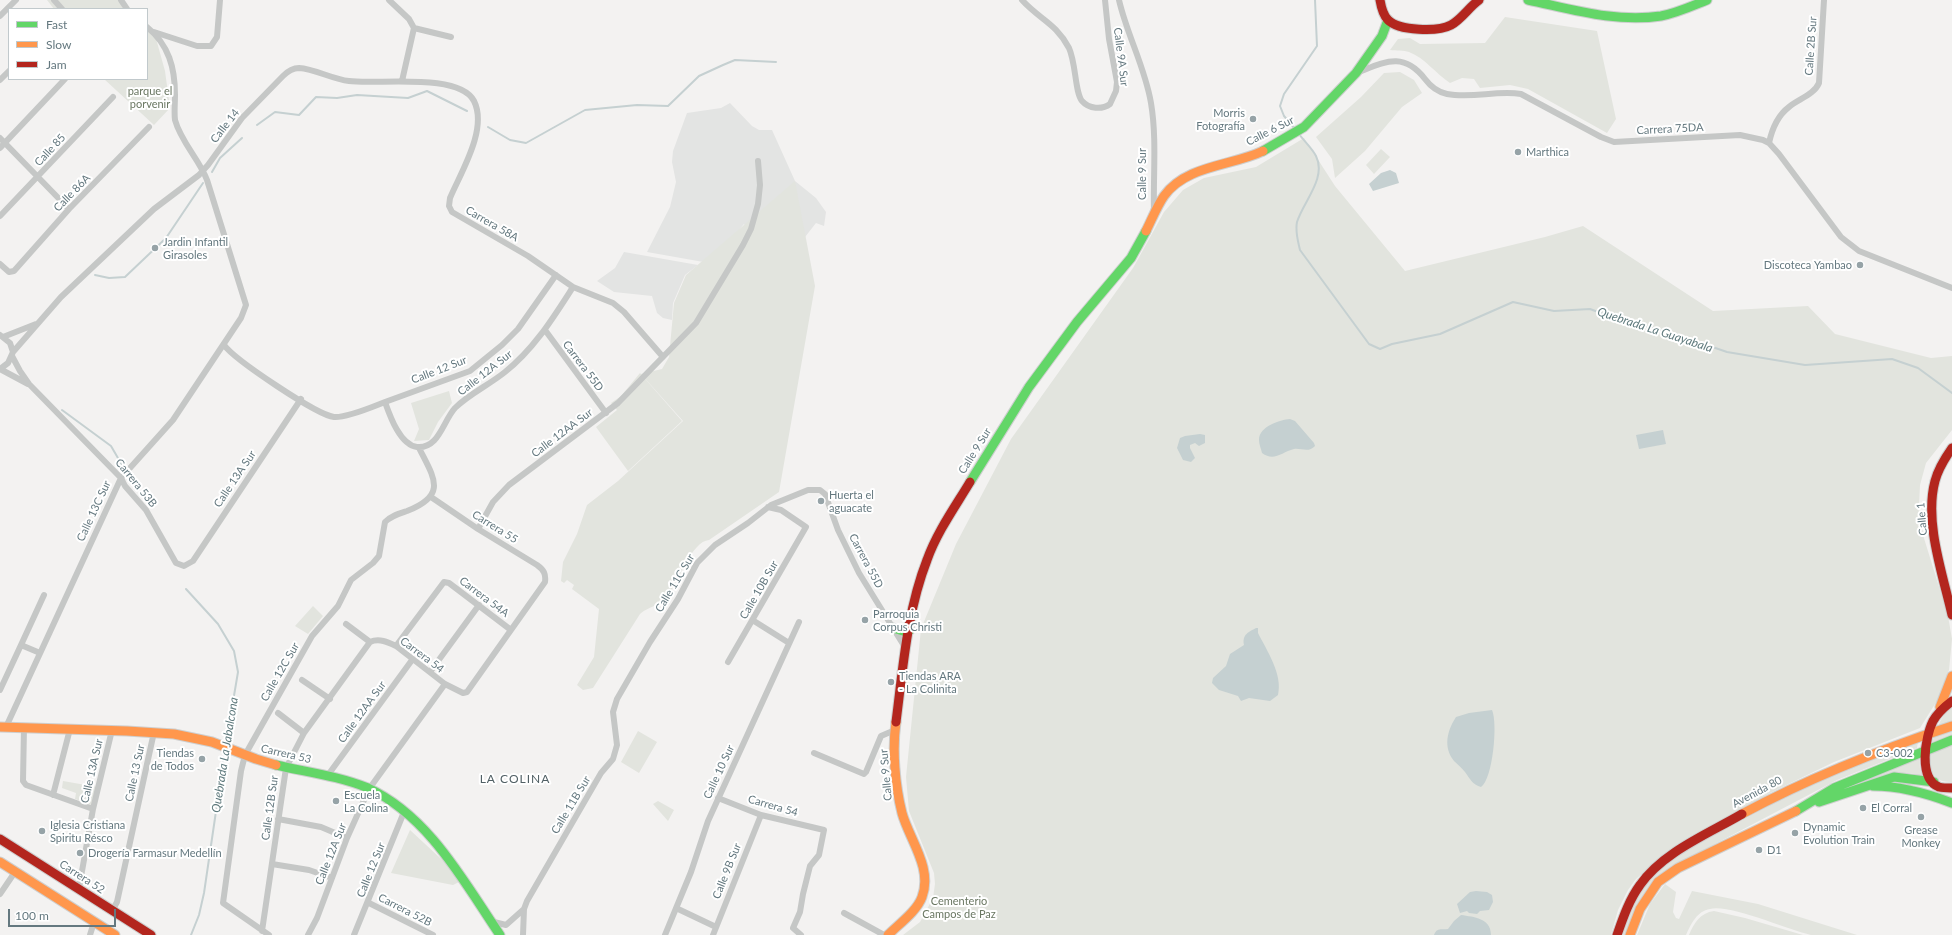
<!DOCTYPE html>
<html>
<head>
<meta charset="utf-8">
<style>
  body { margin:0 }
  #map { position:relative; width:1952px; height:935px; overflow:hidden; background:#f3f2f1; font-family:Lato,sans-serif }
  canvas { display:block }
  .legend { position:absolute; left:8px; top:8px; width:140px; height:72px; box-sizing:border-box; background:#fff; border:1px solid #c1c9cc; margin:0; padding:5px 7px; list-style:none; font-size:12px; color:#64787f }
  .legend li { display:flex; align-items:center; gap:8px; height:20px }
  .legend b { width:20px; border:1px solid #c1c9cc }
  .scale { position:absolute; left:8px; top:909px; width:108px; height:18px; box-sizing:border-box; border:2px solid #64787f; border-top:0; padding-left:5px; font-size:12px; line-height:14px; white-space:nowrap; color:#64787f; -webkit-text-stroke:3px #fff; paint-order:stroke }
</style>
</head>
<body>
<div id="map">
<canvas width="1952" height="935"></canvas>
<ul class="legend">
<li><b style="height:5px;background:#63d668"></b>Fast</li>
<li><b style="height:5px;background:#ff974d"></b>Slow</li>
<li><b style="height:5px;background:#b3261e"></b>Jam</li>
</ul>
<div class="scale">100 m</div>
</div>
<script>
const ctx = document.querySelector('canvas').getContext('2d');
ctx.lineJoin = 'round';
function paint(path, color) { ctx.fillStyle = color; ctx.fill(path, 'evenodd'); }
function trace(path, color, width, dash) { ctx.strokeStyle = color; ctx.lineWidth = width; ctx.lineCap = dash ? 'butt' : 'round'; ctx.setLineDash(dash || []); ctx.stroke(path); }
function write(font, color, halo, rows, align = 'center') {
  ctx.font = font + ' Lato,sans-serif'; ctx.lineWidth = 4; ctx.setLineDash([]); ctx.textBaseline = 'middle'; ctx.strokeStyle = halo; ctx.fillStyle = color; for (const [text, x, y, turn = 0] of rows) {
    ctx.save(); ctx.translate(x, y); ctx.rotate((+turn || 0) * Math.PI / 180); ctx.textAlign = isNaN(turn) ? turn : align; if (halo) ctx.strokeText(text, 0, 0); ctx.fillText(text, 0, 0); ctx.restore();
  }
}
paint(new Path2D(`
  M 730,103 L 752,126 L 759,130 L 772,130 L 795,181 L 816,198 L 826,212 L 824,226 L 816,223 L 798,246 L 748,230 L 744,224 L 734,236 L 726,266 L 647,252 L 670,207 L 676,182 L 672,162 L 673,151 L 687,113 L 721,108 Z
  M 624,252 L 698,265 L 685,275 L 673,303 L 672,320 L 663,318 L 657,313 L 652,296 L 614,292 L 597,281 L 615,268 Z`), '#e3e4e3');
paint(new Path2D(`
  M 47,0 L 119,0 L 123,9 L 54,9 Z
  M 1505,17 L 1597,31 L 1616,119 L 1607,133 L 1528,89 L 1510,85 L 1480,88 L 1474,79 L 1462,78 L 1450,83 C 1436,74 1425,58 1409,52 C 1404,50 1396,51 1390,50 L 1398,39 L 1410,38 L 1420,44 L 1485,43 Z
  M 147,29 L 155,35 L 165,71 L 170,108 L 154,125 L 104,79 L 147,79 Z
  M 1400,72 L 1414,80 L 1422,93 L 1402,107 L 1365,151 L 1335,178 L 1332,159 L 1316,137 L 1361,97 L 1384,73 Z
  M 1304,138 L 1335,186 L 1405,271 L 1545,237 L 1583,226 L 1713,311 L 1808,306 L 1835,334 L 1931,358 L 1952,356 L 1952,430 L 1926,463 L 1920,485 L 1919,506 L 1923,535 L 1948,616 L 1952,639 L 1949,670 L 1940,696 L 1920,728 L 1834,762 L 1770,793 L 1667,852 L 1636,879 L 1628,890 L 1618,910 L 1611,935 L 903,935 L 920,922 L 933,898 L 935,884 L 934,873 L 909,811 L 906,777 L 921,629 L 956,544 L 1011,439 L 1133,268 L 1164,212 L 1183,190 L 1204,178 L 1256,167 Z
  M 1381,149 L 1390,157 L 1374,174 L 1366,165 Z
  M 795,181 L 815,286 L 779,492 L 709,540 C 692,541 678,582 669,594 C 659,608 652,604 640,614 L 593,688 L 583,690 L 577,685 L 594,657 L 599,609 L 572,589 L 574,585 L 567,580 L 564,583 L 561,581 L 563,562 L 577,534 L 587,505 L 618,481 L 683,421 L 641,374 L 662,369 L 669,357 L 674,303 L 686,275 Z
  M 640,373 L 682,421 L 628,471 L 596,427 L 617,410 L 611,403 L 621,396 Z
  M 449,391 L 452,403 L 438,422 L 429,440 L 414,441 L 419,429 L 411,403 Z
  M 313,606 L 323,616 L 308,634 L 295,626 Z
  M 1952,705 L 1952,782 C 1912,784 1935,720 1952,705 Z
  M 638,731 L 657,742 L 639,773 L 621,762 Z
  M 1918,741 L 1917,748 L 1837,780 L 1675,865 L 1627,935 L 1621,935 L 1630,910 L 1647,880 L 1671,859 L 1818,779 Z
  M 1919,756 L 1920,769 L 1924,777 L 1911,773 L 1890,773 L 1831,792 Z
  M 63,781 L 97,787 L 93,806 L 75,799 L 76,793 L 62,788 Z
  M 658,801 L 674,810 L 668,821 L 653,804 Z
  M 410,830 L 452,869 L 459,882 L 453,885 L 391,873 Z
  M 1665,884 L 1676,892 L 1673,912 L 1676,918 L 1679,919 L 1692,891 L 1758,904 L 1857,935 C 1843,935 1825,935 1811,935 C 1788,930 1730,904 1710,909 C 1697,911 1691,924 1686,935 L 1637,935 L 1650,904 Z
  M 1714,911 L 1745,918 L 1803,935 L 1689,935 C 1694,923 1700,913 1714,911 Z`), '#e2e4de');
paint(new Path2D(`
  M 1390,170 L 1396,173 L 1399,183 L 1373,191 L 1369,184 L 1381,173 Z
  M 1290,419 L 1295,421 L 1314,443 L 1315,446 C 1309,453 1301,448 1294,449 C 1282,452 1274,462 1262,453 C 1261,449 1259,444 1259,440 C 1259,426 1280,420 1290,419 Z
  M 1663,430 L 1666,444 L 1639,449 L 1636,435 Z
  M 1200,434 L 1205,435 L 1205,443 L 1199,446 L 1195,443 L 1190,445 L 1190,448 L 1195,458 L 1191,462 L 1183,460 L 1177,448 L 1180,438 L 1185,436 Z
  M 1256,628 L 1258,628 L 1258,633 C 1267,651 1283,674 1278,695 L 1270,701 L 1249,698 L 1241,701 L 1238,696 L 1219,690 L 1212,683 L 1213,678 L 1226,666 L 1230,654 L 1244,645 C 1242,634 1249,632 1256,628 Z
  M 1492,710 C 1498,723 1493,779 1481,787 C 1473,785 1470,779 1465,772 C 1462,768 1458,765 1454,761 C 1443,747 1447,731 1456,717 L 1469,713 Z
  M 1476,891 L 1487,892 L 1492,895 L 1493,902 L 1489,910 L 1480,911 L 1477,914 L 1469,913 L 1467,911 L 1460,913 L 1457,904 L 1470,892 Z
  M 1461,915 C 1474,917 1491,918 1491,935 L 1434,935 C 1437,927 1441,930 1448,929 L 1454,921 Z`), '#c5d0d1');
trace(new Path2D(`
  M 257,125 L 275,112 L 299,115 L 316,97 L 337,98 L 357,95 L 408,98 L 427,91 L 467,111
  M 488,127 L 510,140 L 526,143 L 585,110 L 637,105 L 668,106 L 699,76 L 723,65 L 735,60 L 776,62
  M 1295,129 L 1284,116 L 1280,106 L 1284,94 L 1317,46 L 1315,0
  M 1299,134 C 1304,141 1312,148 1316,156 C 1327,178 1303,202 1297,222 C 1295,232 1298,241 1300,250 L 1369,344 L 1380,349 L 1392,344 L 1440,334 L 1513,302 L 1554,311 L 1590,309 L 1617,319 L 1669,332 L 1727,352 L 1805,365 L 1892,359 L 1918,368 L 1952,393
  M 212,172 L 220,158 L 242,138
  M 95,275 L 109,278 L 125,277 L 166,238 L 203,183
  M 62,410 L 111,446 L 122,465
  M 186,589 L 218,624 L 234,651 L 238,672 L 226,743
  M 191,935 L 199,915 L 204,893 L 225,750`), '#c5d0d1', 2);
const fast = new Path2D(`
  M 1528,0 C 1571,9 1616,23 1661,16 C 1677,13 1692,6 1707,0
  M 1263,151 L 1304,127 L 1356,73 L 1382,36 L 1388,20
  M 970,482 L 1029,387 L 1077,322 L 1131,258 L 1146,231
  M 893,628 L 903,631 L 910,630
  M 276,765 C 306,772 339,776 368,788 C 429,816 464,882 500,935
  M 1873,786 C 1901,786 1926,793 1952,803
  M 1819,802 L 1894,777 L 1934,782
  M 1796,811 L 1834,788 L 1952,740`);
const slow = new Path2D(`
  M 1146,231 C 1152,219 1157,206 1164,196 C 1186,165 1232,166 1263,151
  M 1940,707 L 1952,676
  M 0,727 L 127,731 L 174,734 L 212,742 L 256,759 L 276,765
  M 1742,814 C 1809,778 1879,750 1952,726
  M 0,862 L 115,935
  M 888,935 C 899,924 917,911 922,897 C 933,868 909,839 902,813 C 895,785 892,750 896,722
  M 1630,935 L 1640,909 L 1658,882 L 1678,868 L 1796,811`);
const jam = new Path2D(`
  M 1380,0 C 1381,6 1383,15 1388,20 C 1399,31 1438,32 1451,25 C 1462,19 1469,7 1479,0
  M 1952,448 C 1945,458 1938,469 1935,481 C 1924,522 1943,575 1952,615
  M 1952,701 C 1944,707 1938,712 1933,721 C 1925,737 1918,779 1939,787 C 1943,788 1948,788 1952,788
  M 896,722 C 903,668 907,611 927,560 C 937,532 955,507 970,482
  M 0,839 L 151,935
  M 1617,935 C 1623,918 1629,900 1640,885 C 1663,852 1708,834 1742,814`);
trace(fast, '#cecfcf', 11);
trace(slow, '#cecfcf', 11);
trace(jam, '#cecfcf', 11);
trace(new Path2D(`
  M 54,0 L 62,9
  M 121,0 L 127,9
  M 389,0 L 409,19 L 414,28
  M 1022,0 C 1039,19 1056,23 1069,48 C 1076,63 1075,93 1082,101 C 1089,109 1102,110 1110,104 L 1116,91 L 1117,82 L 1109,39 L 1105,0
  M 1119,0 C 1127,35 1145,67 1151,103 C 1157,139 1153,176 1154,213
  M 0,16 L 16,0
  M 154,32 L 197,46 L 211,46 L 217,37 L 220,0
  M 1356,73 C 1385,62 1403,51 1425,79 C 1431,87 1437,92 1447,94 C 1472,99 1496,90 1521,94 L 1601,137 L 1614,142 L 1740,135 L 1763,140 L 1769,143 L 1779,154 L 1841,237 L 1859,251 L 1952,288
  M 0,80 L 9,71
  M 402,81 L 414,28 L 451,37
  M 0,138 L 69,209
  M 1769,143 C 1772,129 1777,116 1789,107 C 1798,99 1814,95 1819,83 L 1824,0
  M 0,148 L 65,79
  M 0,216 L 113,97
  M 0,264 L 9,272 L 14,271 L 69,209 L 149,127
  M 545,330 L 606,413
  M 0,335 L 10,343 L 13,352 L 8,363 L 0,369
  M 3,337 L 36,324
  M 224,345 C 235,360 317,415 334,417 C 347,418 372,407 385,402 C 390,416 400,445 417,447 C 439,449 443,421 455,408 C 469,394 489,385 505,372 C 534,349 553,318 573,287
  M 13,352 L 61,297 L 154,209 L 199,175 L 208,165 L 242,118 L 283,76 C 287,72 292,68 299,68 C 315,69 332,79 349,81 C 376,85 459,72 474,101 C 488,129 461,172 450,198 L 449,206 L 452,212 L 528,256 L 573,287 L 613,303 L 624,312 L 663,357
  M 12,356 L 20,371 L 29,384 L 121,478 L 125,486 L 146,510 L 176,563 L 184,566 L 193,561 L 301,399
  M 0,369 L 28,384
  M 385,402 L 470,371 L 502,345 L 518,329 L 556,275
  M 478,529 L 493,502 L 509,485 L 618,403 L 696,323 L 743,245 L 751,229 L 758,204 L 760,185 L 758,161
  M 754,621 L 789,643
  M 346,624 L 370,642
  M 370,642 C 379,638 388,642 396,646 L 445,684 L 463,693 L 467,692 L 545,582 C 546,574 544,570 537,565 L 478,529 L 431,497
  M 396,646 L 444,582 L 449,583 L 511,630
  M 40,653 L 21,645 L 44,595
  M 728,662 L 806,527 L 781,510 L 768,507
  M 430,672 L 479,605
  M 302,680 L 330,699
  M 0,690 L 21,645
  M 278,713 L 304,733
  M 6,727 L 121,478 L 173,420 L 241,318 L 246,305 L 207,180 C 199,159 181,142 175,120 C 174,113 175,103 175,95 C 175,68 169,45 147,27
  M 24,727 L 23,781 L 26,785 L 93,809
  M 814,753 L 864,774 L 866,772 L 881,736 L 895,730
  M 328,775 L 412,660
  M 53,795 L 70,729
  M 718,798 L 761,815 L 824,830 L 819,855 L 810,866 L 803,894 L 800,912 L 793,928 L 801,935
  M 278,819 L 321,827 L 347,838
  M 272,864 L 309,870 L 332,878
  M 79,888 L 93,809 L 112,730
  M 0,894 L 15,872
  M 369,903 L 433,935
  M 676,908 L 716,927
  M 112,911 L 117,902 L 154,732
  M 844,913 L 884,935
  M 490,921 L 506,925 L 524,909
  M 262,931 L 286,768 L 304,733 L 370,642
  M 90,935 L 94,922
  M 269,935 L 223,903 L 241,771 L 245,755 L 312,636 L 338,606 L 351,580 L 373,563 L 379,556 L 385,522 C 391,516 398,514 407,511 C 448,495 434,478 419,448
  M 308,935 L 317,918 L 347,838 L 369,789 L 445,684
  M 354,935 L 404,812
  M 523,935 L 524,909 L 527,901 L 601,773 L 613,759 L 617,745 L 613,712 L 617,699 L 650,642 L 678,599 L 697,563 L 715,545 L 748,523 L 771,505 L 808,490 L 820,490 L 825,494 L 838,530 L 859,573 L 906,649
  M 665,935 L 691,872 L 708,821 L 799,622
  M 713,935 L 761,815`), '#c5c7c6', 6);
trace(fast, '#63d668', 9);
trace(slow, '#ff974d', 9);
trace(jam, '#b3261e', 9);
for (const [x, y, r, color] of [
  [1253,119,4,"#96a3a7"],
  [1518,152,4,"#96a3a7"],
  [155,248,4,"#96a3a7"],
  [1860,265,4,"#96a3a7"],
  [821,501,4,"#96a3a7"],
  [865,620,4,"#96a3a7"],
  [891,682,4,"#96a3a7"],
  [1868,753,4,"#96a3a7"],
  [202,759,4,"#96a3a7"],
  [336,801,4,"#96a3a7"],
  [1863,808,4,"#96a3a7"],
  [1921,817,4,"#96a3a7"],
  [42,831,4,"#96a3a7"],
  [1795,833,4,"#96a3a7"],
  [1759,850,4,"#96a3a7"],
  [80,853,4,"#96a3a7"]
]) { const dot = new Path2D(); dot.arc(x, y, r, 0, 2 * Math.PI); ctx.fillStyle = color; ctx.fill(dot); trace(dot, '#fff', 1.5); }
write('11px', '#64787f', '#fff', [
  ["Calle 2B Sur",1811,46,-86],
  ["Calle 9A Sur",1121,57,83],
  ["Calle 14",225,126,-52],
  ["Carrera 75DA",1670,129,-3],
  ["Calle 6 Sur",1270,131,-27],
  ["Calle 85",50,150,-47],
  ["Calle 9 Sur",1142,174,-90],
  ["Calle 86A",72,193,-46],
  ["Carrera 58A",492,224,30],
  ["Carrera 55D",583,366,53],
  ["Calle 12 Sur",439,370,-21],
  ["Calle 12A Sur",485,373,-38],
  ["Calle 12AA Sur",562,433,-37],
  ["Calle 9 Sur",975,451,-58],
  ["Calle 13A Sur",235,479,-56],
  ["Carrera 53B",136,483,51],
  ["Calle 13C Sur",94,511,-65],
  ["Calle 1",1922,519,-95],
  ["Carrera 55",495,527,32],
  ["Carrera 55D",866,561,62],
  ["Calle 11C Sur",675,583,-59],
  ["Calle 10B Sur",759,590,-60],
  ["Carrera 54A",484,597,37],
  ["Carrera 54",422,655,37],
  ["Calle 12C Sur",280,672,-60],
  ["Calle 12AA Sur",362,712,-54],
  ["Carrera 53",286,754,13],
  ["Calle 13A Sur",92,771,-77],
  ["Calle 10 Sur",719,772,-65],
  ["Calle 13 Sur",135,773,-78],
  ["Calle 9 Sur",886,775,-95],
  ["Avenida 80",1757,792,-28],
  ["Calle 11B Sur",571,805,-59],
  ["Carrera 54",773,806,16],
  ["Calle 12B Sur",270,808,-82],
  ["Calle 12A Sur",331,854,-68],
  ["Calle 12 Sur",371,870,-68],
  ["Calle 9B Sur",727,871,-68],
  ["Carrera 52",82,877,33],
  ["Carrera 52B",405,910,27]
]);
write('11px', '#6a7762', '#fff', [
  ["parque el",150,91],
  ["porvenir",150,104],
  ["Cementerio",959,901],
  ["Campos de Paz",959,914]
]);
write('11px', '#64787f', '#fff', [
  ["Morris",1245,113,"right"],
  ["Fotografía",1245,126,"right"],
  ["Marthica",1526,152],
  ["Jardin Infantil",163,242],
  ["Girasoles",163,255],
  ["Discoteca Yambao",1852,265,"right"],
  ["Huerta el",829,495],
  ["aguacate",829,508],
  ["Parroquia",873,614],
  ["Corpus Christi",873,627],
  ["Tiendas ARA",899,676],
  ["- La Colinita",899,689],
  ["Tiendas",194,753,"right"],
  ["de Todos",194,766,"right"],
  ["C3-002",1876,753],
  ["Escuela",344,795],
  ["La Colina",344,808],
  ["El Corral",1871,808],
  ["Iglesia Cristiana",50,825],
  ["Spiritu Résco",50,838],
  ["Dynamic",1803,827],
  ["Evolution Train",1803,840],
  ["Grease",1921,830,"center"],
  ["Monkey",1921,843,"center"],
  ["D1",1767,850],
  ["Drogería Farmasur Medellín",88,853]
], 'left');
write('italic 12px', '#5f7a7d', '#fff', [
  ["Quebrada La Guayabala",1655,330,18],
  ["Quebrada La Jabalcona",225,755,-81]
]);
ctx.letterSpacing = '1px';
write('12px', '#516065', '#fff', [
  ["LA COLINA",515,779]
]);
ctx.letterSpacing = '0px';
</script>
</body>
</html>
